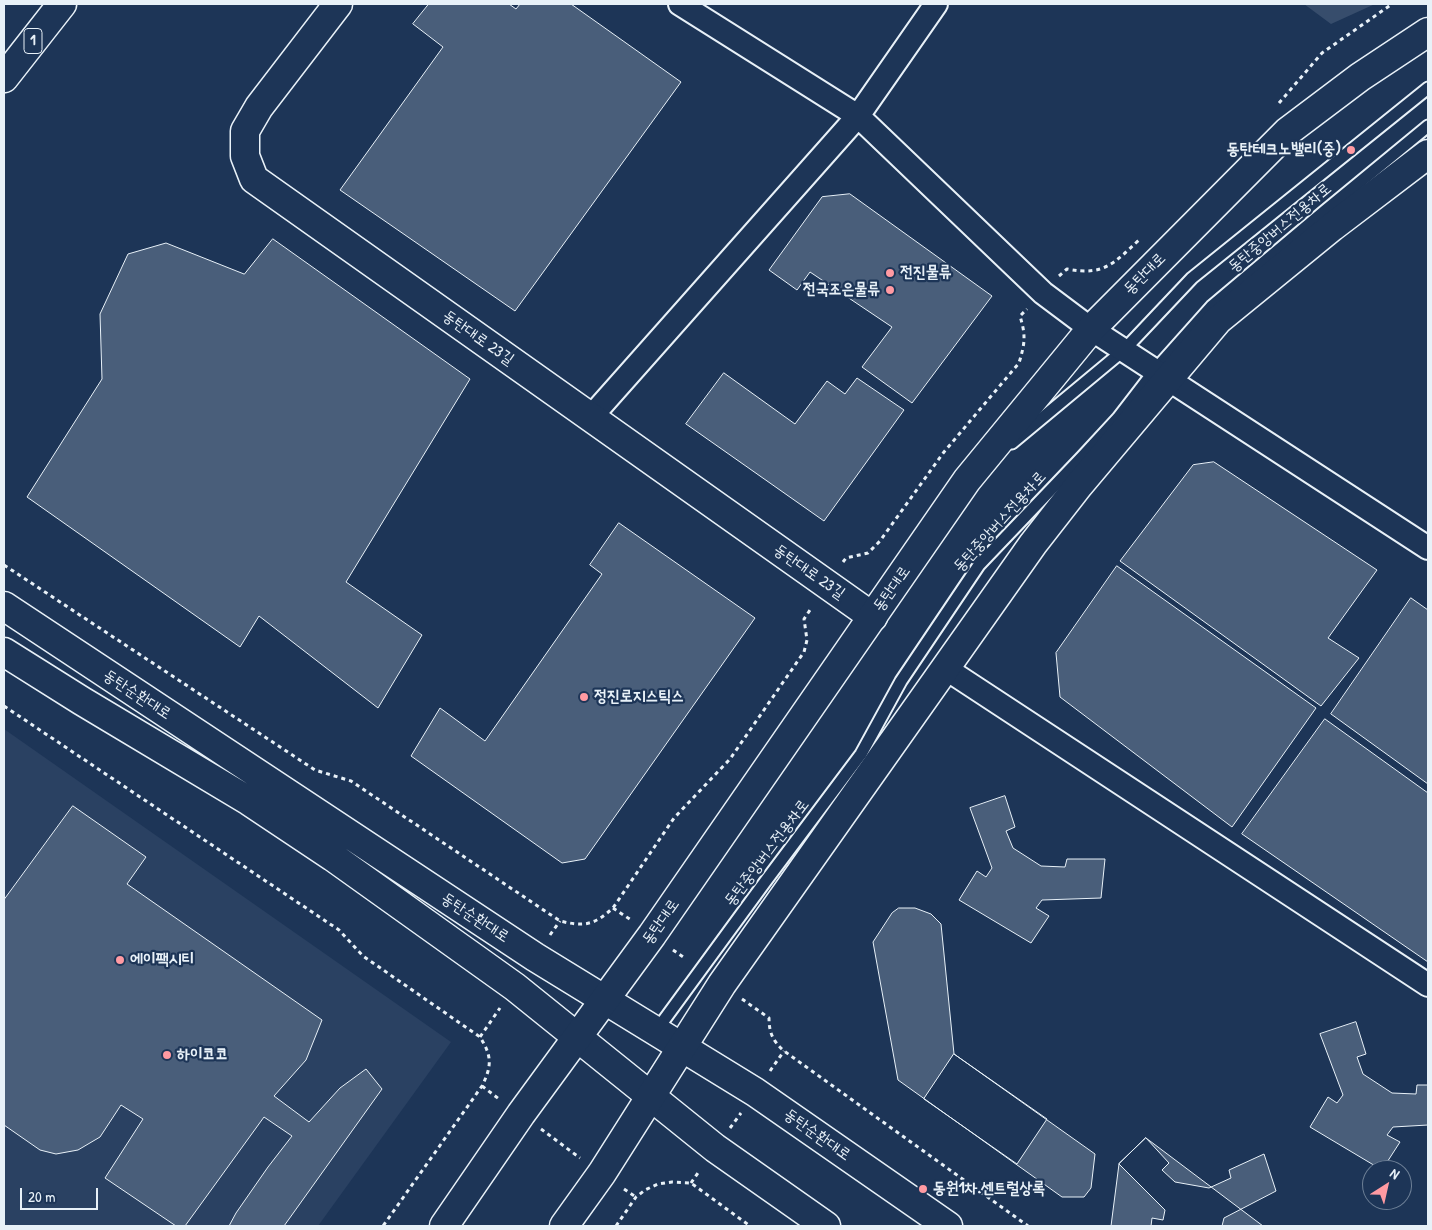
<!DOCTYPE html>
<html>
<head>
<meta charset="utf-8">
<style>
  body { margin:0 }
  #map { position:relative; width:1432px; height:1230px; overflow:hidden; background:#1d3557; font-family:"Patrick Hand",sans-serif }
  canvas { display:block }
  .frame { position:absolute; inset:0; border:5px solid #e8f1f8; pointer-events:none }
  .north { position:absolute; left:1362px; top:1160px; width:50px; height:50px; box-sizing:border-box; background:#1d3557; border:1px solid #6e8097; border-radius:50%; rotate:35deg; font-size:14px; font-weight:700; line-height:20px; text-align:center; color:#e8f1f8 }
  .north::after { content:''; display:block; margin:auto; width:18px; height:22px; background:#ff9aa2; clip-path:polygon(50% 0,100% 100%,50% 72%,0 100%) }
  .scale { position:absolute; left:20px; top:1188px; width:78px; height:22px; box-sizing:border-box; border:2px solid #e8f1f8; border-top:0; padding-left:6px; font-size:15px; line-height:18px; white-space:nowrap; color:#e8f1f8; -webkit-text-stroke:4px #1d3557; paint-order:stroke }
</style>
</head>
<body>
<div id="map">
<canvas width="1432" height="1230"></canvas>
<div class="frame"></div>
<div class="north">N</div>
<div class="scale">20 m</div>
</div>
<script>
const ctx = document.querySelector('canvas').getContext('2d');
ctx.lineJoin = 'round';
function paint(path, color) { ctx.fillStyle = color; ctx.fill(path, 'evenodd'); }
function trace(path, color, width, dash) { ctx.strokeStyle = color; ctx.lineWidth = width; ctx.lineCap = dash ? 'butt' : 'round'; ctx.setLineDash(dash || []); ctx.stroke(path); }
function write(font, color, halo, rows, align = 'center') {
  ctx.font = font + ' "Patrick Hand","Poor Story",sans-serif'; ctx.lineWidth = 4.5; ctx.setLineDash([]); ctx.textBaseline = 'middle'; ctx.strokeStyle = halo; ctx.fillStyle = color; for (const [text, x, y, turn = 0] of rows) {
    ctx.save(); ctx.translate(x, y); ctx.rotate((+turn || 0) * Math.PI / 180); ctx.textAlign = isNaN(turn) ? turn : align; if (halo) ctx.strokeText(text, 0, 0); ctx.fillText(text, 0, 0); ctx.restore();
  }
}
paint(new Path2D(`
  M 4,729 L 451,1042 L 318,1226 L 4,1226 Z`), '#2a4162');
paint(new Path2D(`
  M 1304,4 L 1375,4 L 1331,24 Z`), '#374d6c');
const building = new Path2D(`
  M 429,4 L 509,4 L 516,9 L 520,4 L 571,4 L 681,82 L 515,311 L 340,190 L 443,47 L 413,24 Z
  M 850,194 L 992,296 L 912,403 L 862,367 L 892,327 L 810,272 L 797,290 L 769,270 L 822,197 Z
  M 273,239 L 470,379 L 346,582 L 422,635 L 378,708 L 259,616 L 240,647 L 27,497 L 102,379 L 100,314 L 128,254 L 166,243 L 244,274 Z
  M 724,373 L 795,424 L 827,381 L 845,394 L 857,378 L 904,410 L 824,521 L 686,424 Z
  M 1214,462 L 1377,570 L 1328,638 L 1359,658 L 1321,706 L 1120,561 L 1193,465 Z
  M 619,523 L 755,618 L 585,859 L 562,863 L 411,756 L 440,708 L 485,741 L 602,574 L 590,565 Z
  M 1117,566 L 1316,708 L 1232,827 L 1060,697 L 1056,653 Z
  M 1411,598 L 1428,610 L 1428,784 L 1331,714 Z
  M 1325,719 L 1428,793 L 1428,962 L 1242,834 Z
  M 1005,796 L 1015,827 L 1006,831 L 1013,848 L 1041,866 L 1065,867 L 1067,859 L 1105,859 L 1101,898 L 1042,900 L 1036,908 L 1049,916 L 1031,943 L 959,900 L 977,871 L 986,877 L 992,868 L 970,808 Z
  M 73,806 L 146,857 L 127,884 L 322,1020 L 306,1060 L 274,1096 L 309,1122 L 340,1088 L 366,1069 L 382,1089 L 284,1226 L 229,1226 L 236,1213 L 268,1167 L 292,1136 L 264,1117 L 185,1226 L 176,1226 L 105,1178 L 143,1119 L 121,1105 L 100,1137 L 78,1150 L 56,1154 L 40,1150 L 4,1125 L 4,900 Z
  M 899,908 L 915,908 L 931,914 L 941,924 L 954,1054 L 1095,1154 L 1091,1188 L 1084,1197 L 1062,1197 L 898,1080 L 873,942 L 892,913 Z
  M 1356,1022 L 1366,1054 L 1357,1057 L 1363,1074 L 1392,1093 L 1416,1094 L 1417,1085 L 1428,1085 L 1428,1125 L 1393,1127 L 1387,1135 L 1400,1142 L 1382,1170 L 1310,1127 L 1328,1097 L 1337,1103 L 1343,1095 L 1320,1034 Z
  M 954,1054 L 1047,1119 L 1017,1164 L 924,1099 Z
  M 1146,1138 L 1169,1163 L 1162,1170 L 1175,1182 L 1209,1188 L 1231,1178 L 1229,1170 L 1264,1154 L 1276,1191 L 1224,1218 L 1222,1226 L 1151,1226 L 1152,1218 L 1163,1220 L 1165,1210 L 1119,1164 Z
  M 1146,1138 L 1263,1226 L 1111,1226 L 1119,1164 Z`);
paint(building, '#495e7a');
trace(building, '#e8f1f8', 1);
const service = new Path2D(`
  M 1012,443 L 1124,350 L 1192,278 L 1428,88
  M 656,1031 L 765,882 L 861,754 L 901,681 L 979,565 L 1083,456 L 1118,418 L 1155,370 L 1212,306 L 1326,210 L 1428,126`);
const minor = new Path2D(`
  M 680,4 L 858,116 L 1043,293 L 1091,329 L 1428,548
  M 590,418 L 858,116 L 936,4
  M 945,668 L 1428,985`);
const tertiary = new Path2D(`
  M 338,4 L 259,107 L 245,131 L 245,156 L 254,179 L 873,617
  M 4,606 L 535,957 L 755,1092 L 948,1226
  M 4,652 L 82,701 L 249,801 L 333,857 L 515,987 L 715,1148 L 826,1226`);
const secondary = new Path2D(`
  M 444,1226 L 521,1114 L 652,935 L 967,480 L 1091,329 L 1287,132 L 1360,77 L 1428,32
  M 564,1226 L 602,1173 L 722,984 L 1033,544 L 1079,485 L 1218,320 L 1332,227 L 1428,154`);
const motorway = new Path2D(`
  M 4,78 L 62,4`);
trace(service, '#e8f1f8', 15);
trace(minor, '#e8f1f8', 26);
trace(tertiary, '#e8f1f8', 31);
trace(secondary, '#e8f1f8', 31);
trace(motorway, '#e8f1f8', 31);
trace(new Path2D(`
  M 1279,103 L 1322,53 L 1392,4
  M 1059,276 L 1067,269 C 1104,276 1113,264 1139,240
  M 843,562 L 846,558 L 868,553 L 880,541 L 944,452 L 1019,363 C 1025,343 1026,336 1020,316 L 1027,309
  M 4,565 L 315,770 L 351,781 L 560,921 C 585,927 594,925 613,908 L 674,818 L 730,759 L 804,652 L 807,640 L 804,619 L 812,607
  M 4,706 L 339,930 L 363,956 L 480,1037 C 492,1056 492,1066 482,1086 L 383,1226
  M 613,908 L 631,920
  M 550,935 L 560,921
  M 673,950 L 686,959
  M 742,999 L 769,1018 C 769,1033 773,1041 784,1051 L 1028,1226
  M 480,1037 L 500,1008
  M 770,1071 L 784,1051
  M 482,1086 L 499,1099
  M 730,1128 L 741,1113
  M 541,1129 L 580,1158
  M 691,1183 L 700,1170
  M 624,1189 L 636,1197
  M 616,1226 L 636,1197 L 645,1190 L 658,1184 L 672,1182 L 691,1183 L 750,1226`), '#e8f1f8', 3, [4, 4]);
trace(service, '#1d3557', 11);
trace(minor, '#1d3557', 22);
trace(tertiary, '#1d3557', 28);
trace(secondary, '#1d3557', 28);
trace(motorway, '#1d3557', 28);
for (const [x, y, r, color] of [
  [1351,150,5,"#ff9aa2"],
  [890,273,5,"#ff9aa2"],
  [890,290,5,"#ff9aa2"],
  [584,697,5,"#ff9aa2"],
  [120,960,5,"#ff9aa2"],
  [167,1055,5,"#ff9aa2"],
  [923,1189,5,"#ff9aa2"]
]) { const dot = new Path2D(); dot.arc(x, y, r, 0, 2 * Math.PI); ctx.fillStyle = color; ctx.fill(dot); trace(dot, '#1d3557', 2); }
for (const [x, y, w] of [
  [33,41,18]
]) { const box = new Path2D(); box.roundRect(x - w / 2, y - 12.5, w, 25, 4); ctx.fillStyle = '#1d3557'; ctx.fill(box); trace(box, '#e8f1f8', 1); }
write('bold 15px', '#e8f1f8', null, [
  ["1",33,41]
]);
write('bold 16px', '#e8f1f8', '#1d3557', [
  ["동탄테크노밸리(중)",1341,150,"right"],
  ["전진물류",900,273],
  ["전국조은물류",880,290,"right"],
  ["정진로지스틱스",594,697],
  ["에이팩시티",130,960],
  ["하이코코",177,1055],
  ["동원1차.센트럴상록",933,1189]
], 'left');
write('16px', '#e8f1f8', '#1d3557', [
  ["동탄중앙버스전용차로",1280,228,-40],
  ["동탄대로",1145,274,-45],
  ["동탄대로 23길",478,338,35],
  ["동탄중앙버스전용차로",1000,522,-48],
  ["동탄대로 23길",809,572,35],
  ["동탄대로",892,589,-55],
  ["동탄순환대로",137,695,33],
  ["동탄중앙버스전용차로",767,853,-53],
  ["동탄순환대로",475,918,33],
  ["동탄대로",661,922,-55],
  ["동탄순환대로",817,1135,35]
]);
</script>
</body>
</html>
